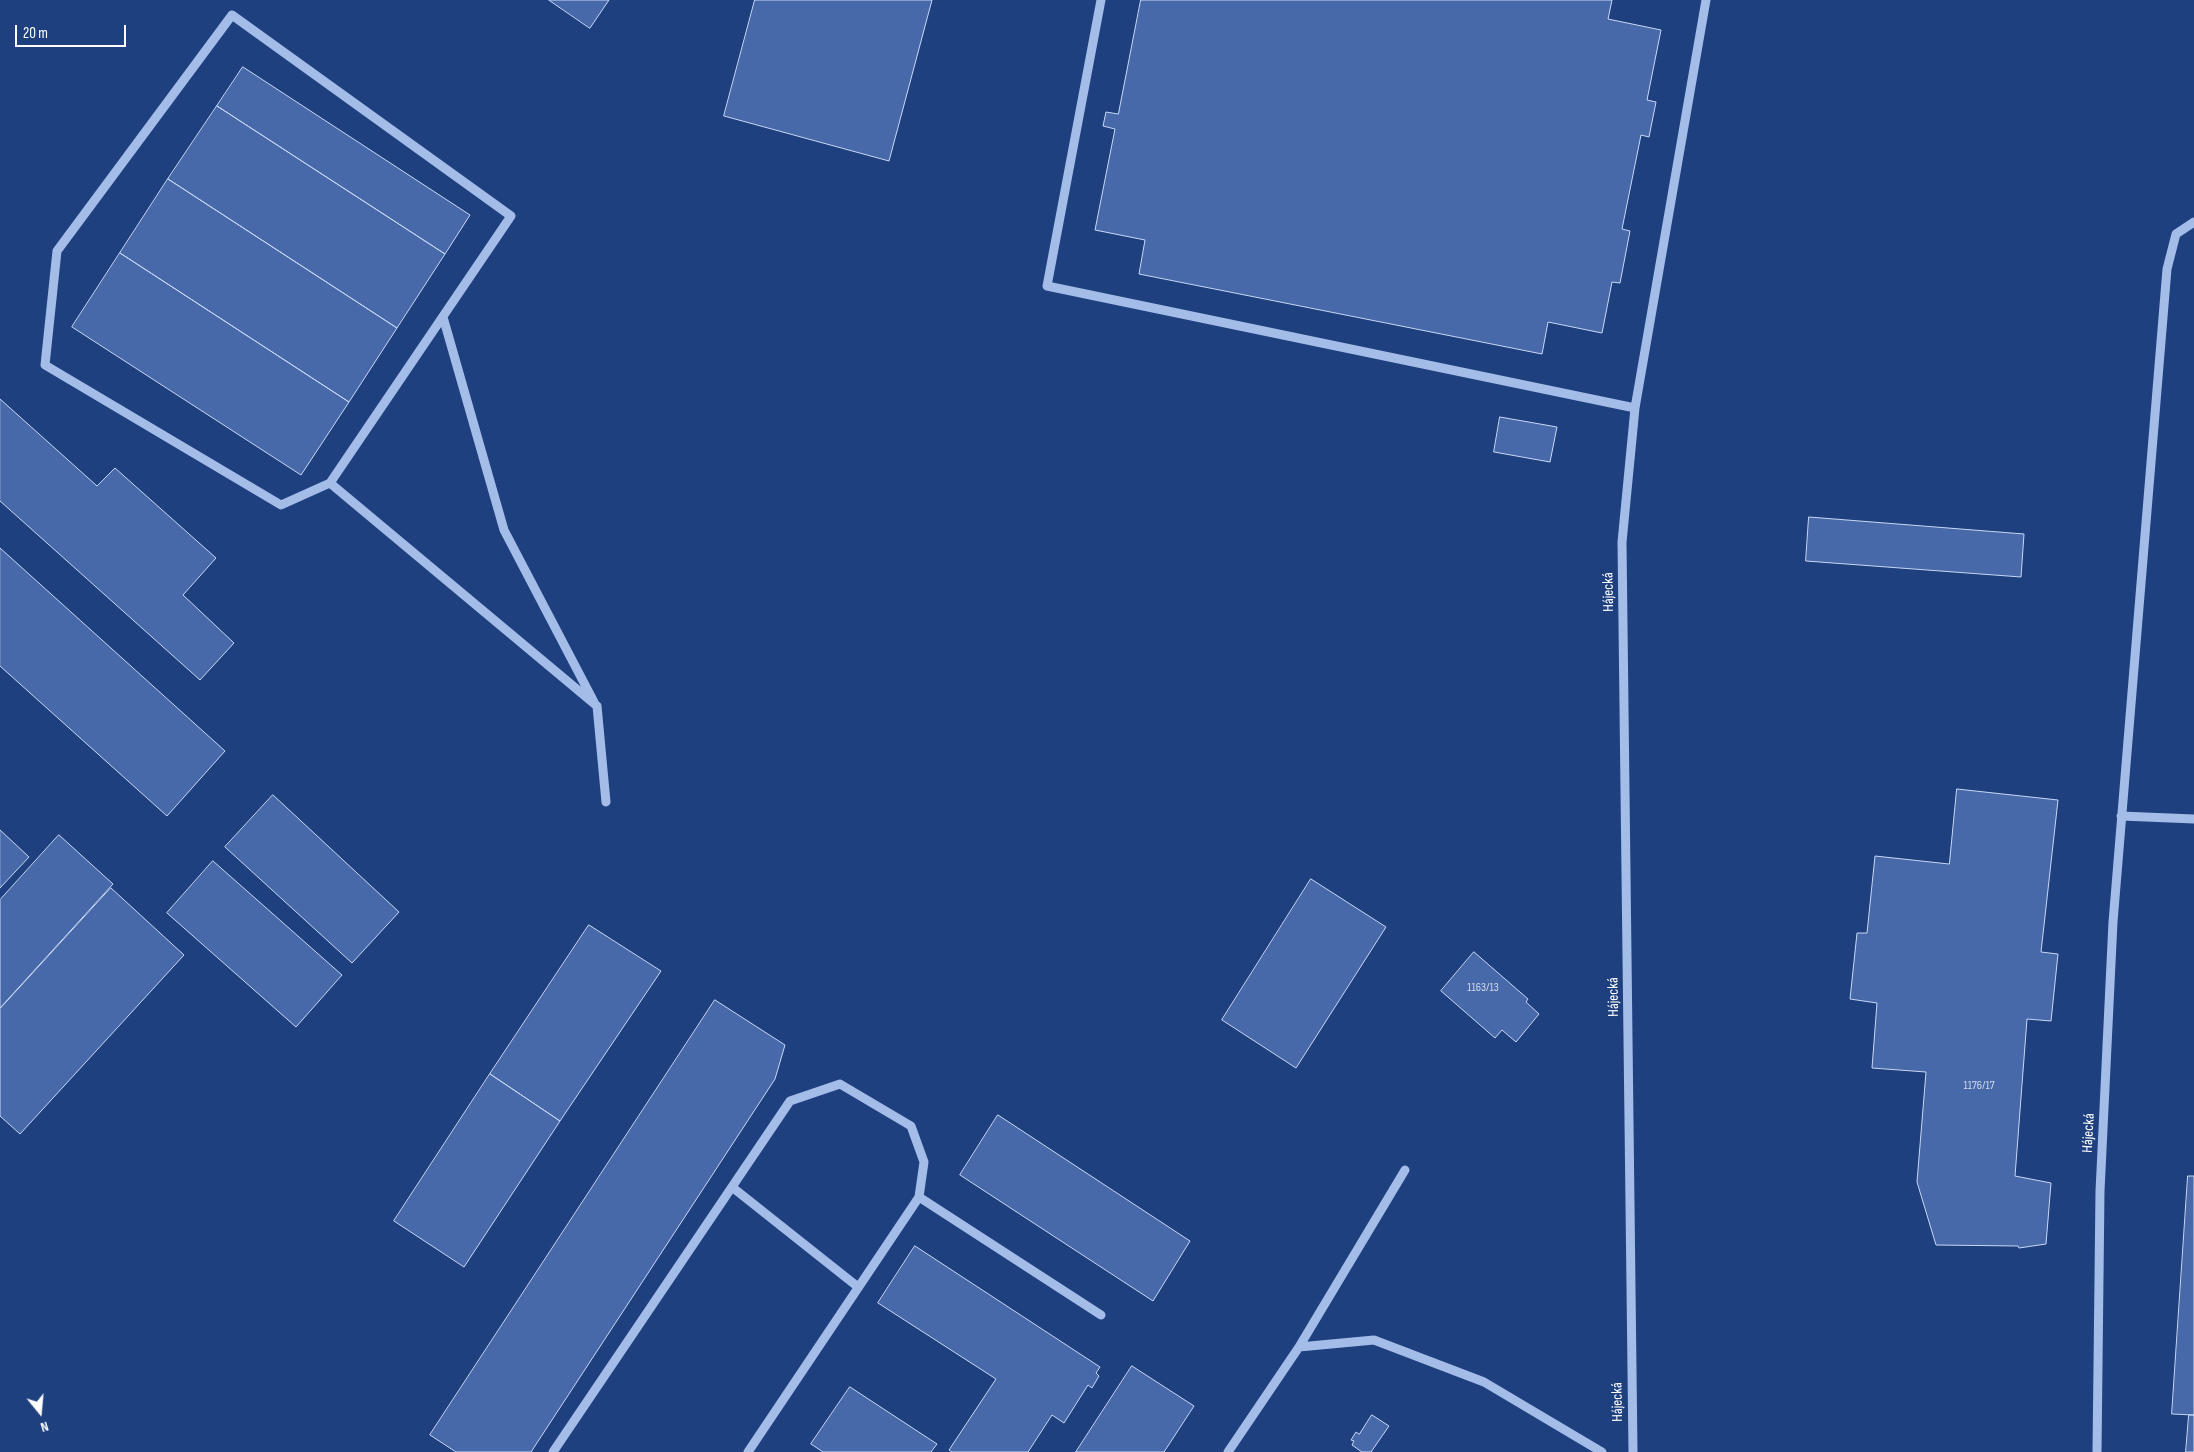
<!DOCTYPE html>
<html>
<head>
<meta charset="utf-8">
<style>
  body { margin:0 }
  #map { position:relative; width:2194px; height:1452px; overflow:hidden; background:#1f407f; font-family:"Sofia Sans Condensed",sans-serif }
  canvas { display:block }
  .north { position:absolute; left:15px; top:1387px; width:50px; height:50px; -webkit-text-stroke:4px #1f407f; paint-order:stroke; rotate:163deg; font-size:14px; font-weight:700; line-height:20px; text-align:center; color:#fff }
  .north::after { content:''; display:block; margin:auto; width:18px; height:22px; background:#fff; clip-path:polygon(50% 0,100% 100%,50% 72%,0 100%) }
  .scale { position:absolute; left:15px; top:25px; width:111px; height:22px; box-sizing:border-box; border:2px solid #fff; border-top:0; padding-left:6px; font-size:15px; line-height:18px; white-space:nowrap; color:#fff; -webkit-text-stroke:4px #1f407f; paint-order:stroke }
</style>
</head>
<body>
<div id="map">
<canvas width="2194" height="1452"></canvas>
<div class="north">N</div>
<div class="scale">20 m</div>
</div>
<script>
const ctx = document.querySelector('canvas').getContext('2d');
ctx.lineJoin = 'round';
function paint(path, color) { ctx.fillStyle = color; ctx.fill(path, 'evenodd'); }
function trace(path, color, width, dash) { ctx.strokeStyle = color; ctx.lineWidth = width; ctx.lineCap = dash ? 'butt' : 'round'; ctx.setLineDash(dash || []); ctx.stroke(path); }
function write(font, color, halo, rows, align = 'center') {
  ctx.font = font + ' "Sofia Sans Condensed",sans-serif'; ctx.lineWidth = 5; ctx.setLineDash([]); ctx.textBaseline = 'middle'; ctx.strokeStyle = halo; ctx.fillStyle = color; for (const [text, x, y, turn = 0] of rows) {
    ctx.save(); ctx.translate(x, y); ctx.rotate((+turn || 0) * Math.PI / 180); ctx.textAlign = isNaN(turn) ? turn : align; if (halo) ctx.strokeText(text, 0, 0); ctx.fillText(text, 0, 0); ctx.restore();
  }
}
const building = new Path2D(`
  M 549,0 L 609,0 L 590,28 Z
  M 755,0 L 932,0 L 889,161 L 724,116 Z
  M 1141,0 L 1612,0 L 1608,19 L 1661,30 L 1647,100 L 1656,102 L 1649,137 L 1641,135 L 1622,229 L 1630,231 L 1620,283 L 1612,282 L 1602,333 L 1548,322 L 1542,354 L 1139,274 L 1145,240 L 1095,230 L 1115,129 L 1103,126 L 1106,112 L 1118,114 Z
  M 243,67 L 470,215 L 445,254 L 217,106 Z
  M 217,106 L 445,254 L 397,328 L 168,179 Z
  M 168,179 L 397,328 L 349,402 L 120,253 Z
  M 120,253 L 349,402 L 301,475 L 72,327 Z
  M 0,399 L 97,486 L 115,468 L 216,558 L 183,595 L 234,643 L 200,680 L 0,501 Z
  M 1500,417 L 1557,427 L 1550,462 L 1494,452 Z
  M 1809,517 L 2024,534 L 2021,577 L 1806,561 Z
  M 0,548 L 225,751 L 167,816 L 0,666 Z
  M 1957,789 L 2058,800 L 2041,952 L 2058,954 L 2051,1021 L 2027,1019 L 2015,1176 L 2051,1183 L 2046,1244 L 2019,1248 L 2018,1246 L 1936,1245 L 1917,1182 L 1926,1072 L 1872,1068 L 1877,1003 L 1850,999 L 1857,933 L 1867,933 L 1875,856 L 1949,864 Z
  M 273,795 L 399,912 L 352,963 L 225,847 Z
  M 0,830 L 29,857 L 0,888 Z
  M 59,835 L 113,884 L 0,1008 L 0,900 Z
  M 213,861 L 342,975 L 296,1027 L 167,913 Z
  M 1311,879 L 1386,927 L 1296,1068 L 1222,1020 Z
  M 111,888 L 184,955 L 20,1134 L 0,1116 L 0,1009 Z
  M 589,925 L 661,971 L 560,1121 L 490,1074 Z
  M 1474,952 L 1528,999 L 1526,1002 L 1539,1014 L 1516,1042 L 1502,1030 L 1495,1038 L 1441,991 Z
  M 715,1000 L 785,1045 L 775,1079 L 531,1452 L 456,1452 L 430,1435 Z
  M 490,1074 L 560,1121 L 464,1267 L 394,1221 Z
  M 998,1115 L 1190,1241 L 1153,1301 L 960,1175 Z
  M 2188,1176 L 2194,1176 L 2194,1415 L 2172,1414 Z
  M 915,1246 L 1100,1367 L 1096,1373 L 1099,1376 L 1092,1388 L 1088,1385 L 1064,1423 L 1052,1415 L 1028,1452 L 952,1452 L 949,1450 L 996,1379 L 878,1303 Z
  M 1132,1366 L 1194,1406 L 1164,1452 L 1076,1452 Z
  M 850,1387 L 937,1444 L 931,1452 L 823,1452 L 811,1444 Z
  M 1372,1415 L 1389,1426 L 1371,1452 L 1362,1452 L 1352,1445 L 1354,1441 L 1351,1440 L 1356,1432 L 1359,1434 Z
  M 2189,1415 L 2194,1415 L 2194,1452 L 2186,1452 Z`);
paint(building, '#4769a9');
trace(building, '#c7d8f6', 1);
trace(new Path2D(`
  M 1101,0 L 1047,286 L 1635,408
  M 443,317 L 504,530 L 594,702
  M 330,483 L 281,505 L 45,365 L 57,251 L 232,15 L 511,216 L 330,483 L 597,706 L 606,802
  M 2121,816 L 2194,819
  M 732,1187 L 858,1287
  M 919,1197 L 1101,1315
  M 1299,1347 L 1405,1170
  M 553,1452 L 790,1101 L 840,1084 L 911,1126 L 924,1162 L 919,1197 L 748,1452
  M 1228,1452 L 1299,1347 L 1374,1340 L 1484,1382 L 1602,1452
  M 1633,1452 L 1622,542 L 1635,408 L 1706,0
  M 2097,1452 L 2100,1191 L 2113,922 L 2167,269 L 2176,234 L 2194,222`), '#a3bce8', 9);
write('12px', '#d1daea', null, [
  ["1163/13",1483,988],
  ["1176/17",1979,1086]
]);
write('15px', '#fff', '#1f407f', [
  ["Hájecká",1609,592,-91],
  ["Hájecká",1614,997,-91],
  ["Hájecká",2089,1133,-87],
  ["Hájecká",1618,1402,-91]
]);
</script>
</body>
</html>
